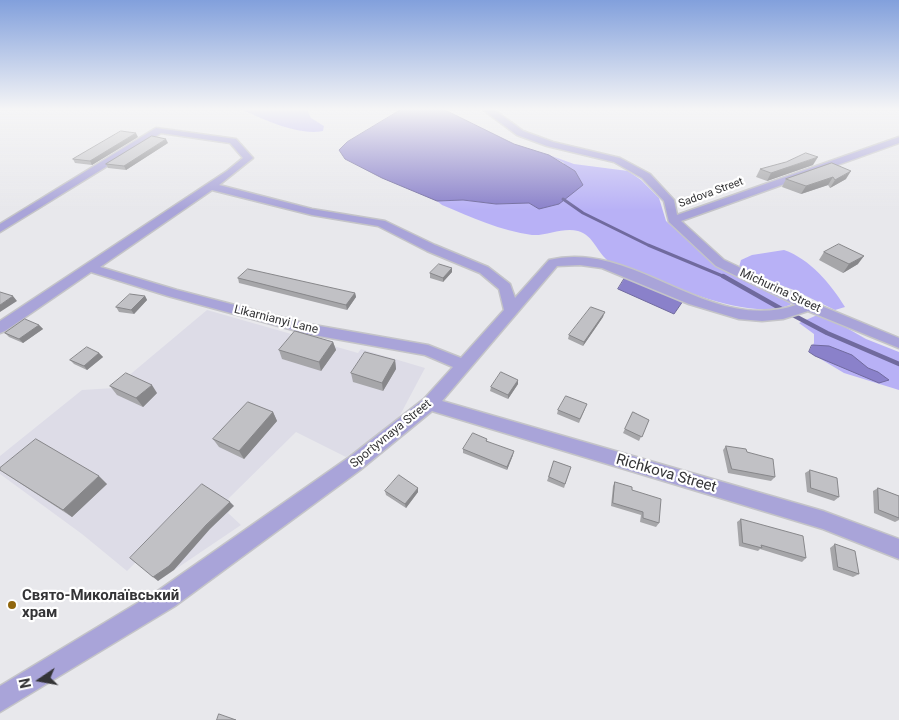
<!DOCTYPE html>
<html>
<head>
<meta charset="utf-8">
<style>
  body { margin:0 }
  #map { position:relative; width:899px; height:720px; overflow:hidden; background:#e8e8ec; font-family:Roboto,sans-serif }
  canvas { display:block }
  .north { position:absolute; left:15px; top:655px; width:50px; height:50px; -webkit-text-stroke:4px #fff; paint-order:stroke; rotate:258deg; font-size:14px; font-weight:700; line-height:20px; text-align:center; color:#343436 }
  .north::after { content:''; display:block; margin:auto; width:18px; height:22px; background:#343436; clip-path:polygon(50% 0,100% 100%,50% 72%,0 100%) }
</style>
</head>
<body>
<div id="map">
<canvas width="899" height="720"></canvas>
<div class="north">N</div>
</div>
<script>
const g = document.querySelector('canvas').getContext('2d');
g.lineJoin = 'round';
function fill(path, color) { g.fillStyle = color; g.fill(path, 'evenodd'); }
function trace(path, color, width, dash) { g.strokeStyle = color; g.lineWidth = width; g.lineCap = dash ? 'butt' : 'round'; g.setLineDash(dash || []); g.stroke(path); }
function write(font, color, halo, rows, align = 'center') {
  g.font = font + ' Roboto,sans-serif'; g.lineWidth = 4.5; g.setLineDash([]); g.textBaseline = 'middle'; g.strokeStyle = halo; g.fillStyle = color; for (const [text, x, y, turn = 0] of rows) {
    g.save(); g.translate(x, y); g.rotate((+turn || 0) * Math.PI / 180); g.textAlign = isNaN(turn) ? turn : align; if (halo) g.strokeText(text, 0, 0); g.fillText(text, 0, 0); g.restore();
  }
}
fill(new Path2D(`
  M207 310 358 353 361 349 425 368 398 419 346 457 296 432 228 499 234 506 228 513 241 525 158 581 136 562 127 571 82 534 0 474V456L82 390 114 388Z`), '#dddce7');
fill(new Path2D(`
  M240 109H309L308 112 311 118 324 126 323 131C298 136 263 119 240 109Z
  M549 155 574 164 628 171 641 180 659 198 666 221 702 253 718 265 792 304C755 322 678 289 642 274 632 270 619 267 610 262 597 254 594 235 578 231 563 227 547 236 532 235 501 231 471 217 442 205L437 201 463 200 496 204 529 203 539 209 559 204 563 199 564 163Z
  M784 250C810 259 831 284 845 307L835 310 794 290 755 276 739 267 741 260 752 255Z
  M824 315 866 339 899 352V390L844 373 809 352 814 343V334L799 323 815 316Z`), '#b8b1f6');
const water = new Path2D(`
  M402 109H443L514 144 549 155 575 171 583 185 559 204 539 209 529 203 496 204 463 200 437 201 382 178 345 159 339 150 347 142Z
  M626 276 683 301 674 314 618 289Z
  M812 345 829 346 852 355 868 368 878 372 889 380 879 383 815 356 809 352Z`);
fill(water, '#8a81ca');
trace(water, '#706a9e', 1);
trace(new Path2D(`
  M563 199 583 213 648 245 725 277`), '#706a9e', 3);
trace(new Path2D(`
  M723 276 785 311
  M793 315 827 333 899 364`), '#706a9e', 4.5);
const street = new Path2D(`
  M482 109H493L523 131 553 142 620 158 650 174 674 200 677 215 899 137V143L681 221 724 260 814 303 899 338V348L808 311 783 319 762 321 739 319 689 304 602 268 580 265 557 266 442 401 823 511 899 539V559L823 529 432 411 360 470 175 606 0 712V686L159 590 348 458 424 399 453 367 425 355 308 334 168 296 91 272 5 331 0 333V321L227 171 243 158 230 143 161 133 0 232V224L156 128 236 139 253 158 219 185 312 209 385 221 435 245 488 267 510 284 515 298 549 260C635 239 708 335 796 305L716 266 669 222 664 201 642 178 614 162 547 146 517 135ZM212 190 312 215 378 226 427 251 480 273 499 289 504 310 461 358 428 345 308 324 177 290 100 267Z`);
trace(street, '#c4c4c8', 3);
fill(street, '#a9a4d9');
fill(new Path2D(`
  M138 137 92 165 75 163 73 159Z
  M168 143 126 170 108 168 106 164Z
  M832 163 846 179 830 188 828 185 801 194 782 187 786 179Z
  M813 165 767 181 756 177 760 169Z
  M824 252 858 264 843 273 819 260Z
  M452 268V272L443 282 430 278V273Z
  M238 278 355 293 356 297 347 310 239 283Z
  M145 296 147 300 134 314 119 312 116 307Z
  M603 317 583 346 568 339 569 335Z
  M39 325 43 329 23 343 9 337 5 333Z
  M333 342 336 350 321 371 282 359 279 350Z
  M99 353 103 357 87 370 74 364 70 360Z
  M395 360 396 369 383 391 353 382 351 373Z
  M518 384 508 399 490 391 491 387Z
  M110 386 157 393 143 407 117 395Z
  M585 409 579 423 557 414 558 410Z
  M273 412 277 421 244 459 219 447 213 439Z
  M633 412 649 420 639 441 623 433Z
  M487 439V441L513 455 507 470 463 453V449Z
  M726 446 775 477 771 481 728 473 723 450Z
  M554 461 571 467 564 488 547 481Z
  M0 470 107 484 72 517 9 476Z
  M810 470 839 497 834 501 807 492 805 473Z
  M615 482 632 490 659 523 656 527 640 522 641 515 611 506 613 486Z
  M418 488V492L406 508 386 495 385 491Z
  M878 488 899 496V520L895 522 874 513 873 491Z
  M741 519 806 558 802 562 760 549 758 551 739 546 737 522Z
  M835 544 859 574 853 577 833 570 830 548Z`), '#a6a6a9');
fill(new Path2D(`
  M136 133 138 137 92 165 90 161Z
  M166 139 168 143 126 170 124 166Z
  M818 157 813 165 767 181 771 173Z
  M851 171 846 179 830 188 835 180Z
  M833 177 828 185 801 194 806 186Z
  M864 256 858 264 843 273 849 264Z
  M452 268V272L443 282V278Z
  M355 293 356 297 347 310 346 305Z
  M13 296 17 301 0 312V305Z
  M145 296 147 300 134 314 131 310Z
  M605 312 603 317 583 346 584 342Z
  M39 325 43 329 23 343 19 339Z
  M333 342 336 350 321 371 319 362Z
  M99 353 103 357 87 370 84 366Z
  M395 360 396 369 383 391 382 383Z
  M518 380V384L508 399V395Z
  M152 385 157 393 143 407 136 398Z
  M273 412 277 421 244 459 239 451Z
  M514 451 513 455 507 470V467Z
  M99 476 107 484 72 517 63 510Z
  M418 488V492L406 508 405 504Z
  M230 502 234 506 210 529 174 570 158 581 153 577Z`), '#87878a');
const building = new Path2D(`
  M121 131 136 133 90 161 73 159Z
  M152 136 166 139 124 166 106 164Z
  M806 153 818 157 771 173 760 169 786 162Z
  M832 163 851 171 835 180 833 177 806 186 786 179Z
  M839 244 864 256 849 264 824 252Z
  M439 264 452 268 443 278 430 273Z
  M248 269 355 293 346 305 238 278Z
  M0 292 13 296 0 305Z
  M130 294 145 296 131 310 116 307Z
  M591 307 605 312 584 342 569 335Z
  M25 319 39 325 19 339 5 333Z
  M295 331 333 342 319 362 279 350Z
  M87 347 99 353 84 366 70 360Z
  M365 352 395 360 382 383 351 373Z
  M501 372 518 380 508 395 491 387Z
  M126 373 152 385 136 398 110 386Z
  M566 396 587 404 580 419 558 410Z
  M248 402 273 412 239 451 213 439Z
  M633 412 649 420 642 437 625 429Z
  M473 433 487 439 486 441 514 451 507 467 463 449Z
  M36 439 99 476 63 510 0 470V468Z
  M726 446 746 449 747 452 773 459 775 477 732 469Z
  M554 461 571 467 565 484 549 477Z
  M810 470 837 478 839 497 811 488Z
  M399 475 418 488 405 504 385 491Z
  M615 482 632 487V490L661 499 659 523 643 518V512L613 503Z
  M202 484 230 502 206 525 169 566 153 577 130 558Z
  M878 488 899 496V518L879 510Z
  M741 519 803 536 806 558 761 545 762 548 743 543Z
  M835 544 855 551 859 574 838 567Z
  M219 714 236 720H217Z`);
fill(building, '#c1c1c5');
trace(building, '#87878a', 1);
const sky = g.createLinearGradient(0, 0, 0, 210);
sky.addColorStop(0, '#82a0dc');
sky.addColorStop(0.52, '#f5f5f6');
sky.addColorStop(1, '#f5f5f600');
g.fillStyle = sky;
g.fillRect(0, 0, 899, 210);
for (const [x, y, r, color] of [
  [12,605,5,"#90660d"]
]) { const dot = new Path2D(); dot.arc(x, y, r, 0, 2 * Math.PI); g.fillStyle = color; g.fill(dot); trace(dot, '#fff', 2); }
write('11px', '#343436', '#fff', [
  ["Sadova Street",711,193,-20]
]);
write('12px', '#343436', '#fff', [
  ["Michurina Street",780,291,25],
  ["Likarnianyi Lane",276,320,14],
  ["Sportyvnaya Street",391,434,-39]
]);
write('15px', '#343436', '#fff', [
  ["Richkova Street",666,474,16]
]);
write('bold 15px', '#343436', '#fff', [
  ["Свято-Миколаївський",22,596],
  ["храм",22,613]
], 'left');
</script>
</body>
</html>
